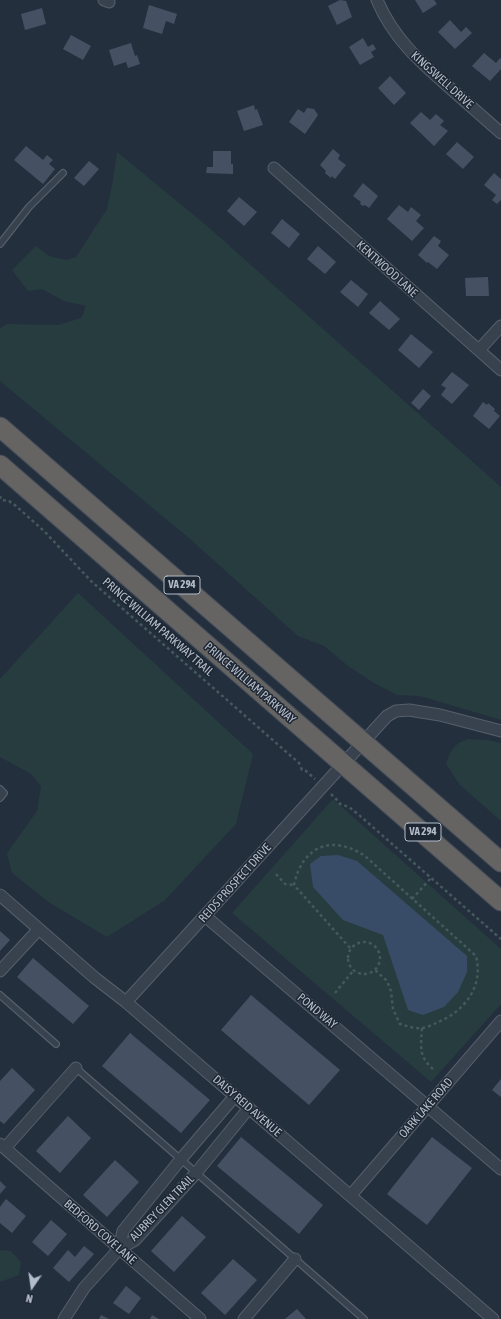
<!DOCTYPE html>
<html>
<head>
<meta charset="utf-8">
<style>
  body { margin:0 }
  #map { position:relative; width:501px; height:1319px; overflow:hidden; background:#242f3e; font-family:"Asap Condensed",sans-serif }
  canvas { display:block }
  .north { position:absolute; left:12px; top:1267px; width:40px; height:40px; -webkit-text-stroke:3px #1d2633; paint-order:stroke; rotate:193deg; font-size:11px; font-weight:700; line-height:16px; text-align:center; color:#b4bcc9 }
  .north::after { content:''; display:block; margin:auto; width:14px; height:18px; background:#b4bcc9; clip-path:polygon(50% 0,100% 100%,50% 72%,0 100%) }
</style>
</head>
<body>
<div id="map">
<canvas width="501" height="1319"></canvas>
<div class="north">N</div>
</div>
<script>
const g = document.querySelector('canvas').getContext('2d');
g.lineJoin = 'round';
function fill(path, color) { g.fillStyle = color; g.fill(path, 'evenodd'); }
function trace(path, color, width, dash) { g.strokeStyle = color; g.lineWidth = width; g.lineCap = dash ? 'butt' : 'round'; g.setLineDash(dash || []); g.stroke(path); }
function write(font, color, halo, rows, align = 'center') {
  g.font = font + ' "Asap Condensed",sans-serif'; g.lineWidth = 3; g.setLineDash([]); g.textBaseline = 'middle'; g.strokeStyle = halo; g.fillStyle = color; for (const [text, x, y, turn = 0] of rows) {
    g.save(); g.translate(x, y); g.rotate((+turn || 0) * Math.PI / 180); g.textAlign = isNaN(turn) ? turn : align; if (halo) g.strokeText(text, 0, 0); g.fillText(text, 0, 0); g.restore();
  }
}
fill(new Path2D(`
  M117 152 206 225 501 487V720L420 696 397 695 374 683 348 666 324 646 298 636 190 539 0 381V328L7 324 58 325 81 318 86 306 64 301 42 289 28 291 12 270 36 246 49 256 66 260 76 257 107 209 113 180Z
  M78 593 253 754 236 824 164 901 107 937 50 903 12 873 7 853 37 811 41 786 31 774 0 757V679Z
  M469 739 487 740 501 743V821L460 785 446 764C451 750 454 743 469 739Z
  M333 799 501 949V1004L431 1082 232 913Z
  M0 1250 11 1251 21 1262 19 1275 0 1282Z`), '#263c3f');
fill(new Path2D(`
  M338 855 357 861 467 956V972L458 992 444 1007 423 1015 408 1010 383 935 343 920 313 887 310 864 321 856Z`), '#394c67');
fill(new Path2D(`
  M340 0 346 1 352 17 337 25 328 6Z
  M415 0H434L437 4 423 13Z
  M149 5 177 14 174 24 166 21 162 34 143 28Z
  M42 8 46 24 25 30 21 14Z
  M450 20 461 32 466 27 472 33 455 49 438 32Z
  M71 35 91 46 83 60 63 49Z
  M363 38 368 47 373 44 376 49 371 52 374 57 360 65 349 47Z
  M131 43 135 56 137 55 140 64 128 68 126 62 114 66 109 50Z
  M484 53 496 63 500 58 501 59V69L490 81 472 66Z
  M390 76 406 93 394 105 378 88Z
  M254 105 255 110 257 109 263 125 244 131 237 111Z
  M307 108 314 109 318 115 305 134 289 122 298 109 304 113Z
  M421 112 430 120 436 114 444 121 440 125 448 131 434 146 410 123Z
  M457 142 474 157 463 169 446 154Z
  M26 146 43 160 47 155 53 160 49 164 55 169 43 184 14 160Z
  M333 149 340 155 338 159 346 165 335 179 332 176 331 178 325 173 326 171 320 165Z
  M213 151H231V164H233V174L206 173 207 167H213Z
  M89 161 99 169 84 186 74 178Z
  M494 173 501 179V200L497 204 492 200 496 195 484 185Z
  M363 183 378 196 369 208 365 205 363 206 360 204 361 202 353 196Z
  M239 197 257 212 244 226 227 211Z
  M399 205 408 212 411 207 421 215 416 221 424 228 412 241 387 219Z
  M282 219 300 234 289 248 271 233Z
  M434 236 441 241 438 246 449 255 437 269 428 262 427 263 418 255Z
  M318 246 336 262 325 274 307 259Z
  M488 277 489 296H466L465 278Z
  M351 280 368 294 358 307 340 292Z
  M380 301 400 319 389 330 369 313Z
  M411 334 433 352 419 368 398 350Z
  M452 372 469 385 452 404 441 395 446 388 441 385Z
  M423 389 431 396 419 410 411 403Z
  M483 402 487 405 488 403 495 409 494 411 500 416 489 429 473 416Z
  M0 931 10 940 0 951Z
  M33 958 89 1006 73 1024 17 977Z
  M251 995 340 1070 309 1105 221 1030Z
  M130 1033 210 1100 181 1133 102 1066Z
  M12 1068 35 1090 4 1124 0 1121V1081Z
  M501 1079V1097L492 1090Z
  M68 1116 91 1138 60 1173 36 1151Z
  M241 1137 323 1205 299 1234 217 1166Z
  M432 1137 472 1168 427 1225 387 1194Z
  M115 1160 139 1182 107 1217 83 1195Z
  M0 1181 6 1187 0 1194Z
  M6 1199 26 1216 12 1233 0 1223V1207Z
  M182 1216 206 1237 174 1272 151 1251Z
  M51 1220 67 1234 48 1256 32 1242Z
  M84 1246 94 1254 69 1282 53 1268 68 1250 75 1257Z
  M233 1259 257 1280 225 1315 201 1293Z
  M126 1286 141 1298 129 1314 113 1303Z
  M297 1309 306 1319H285Z
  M101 1315 109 1319H99Z
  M152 1315 159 1319H150Z`), '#455162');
const service = new Path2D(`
  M0 244 29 207 63 173
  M0 789 4 793 0 798
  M0 995 56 1044
  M76 1068 364 1319`);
const minor = new Path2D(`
  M104 0 109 2
  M377 0C393 38 420 62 450 88 467 103 484 118 501 133
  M274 168 501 370
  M479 350 501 326
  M0 895 95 978 126 1002 493 1319
  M205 916 501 1169
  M0 971 39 929
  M126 1002 387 716 396 711 409 710 440 715 501 731
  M235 1096 181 1159 123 1231 119 1249 135 1240 196 1173 249 1108
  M0 1144 200 1319
  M5 1148 76 1068
  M351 1195 501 1021
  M64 1319 84 1288 119 1249
  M244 1319 295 1259`);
const trunk = new Path2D(`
  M0 427 501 862
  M0 465 501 901`);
trace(service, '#565f6c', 8);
trace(minor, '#565f6c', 13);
trace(trunk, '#434c59', 21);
trace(new Path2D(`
  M0 496 1 500 9 501 16 506 44 531 91 581 299 763 302 770 306 771 315 779
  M331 794 339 802 340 804 349 807 359 815 501 939
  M276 874 285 884 294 885
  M412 899 431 878
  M348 958a16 16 0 1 1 32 0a16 16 0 1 1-32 0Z
  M350 948 294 885C302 846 332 834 365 856L476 956C484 987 464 1012 436 1023 432 1025 426 1028 421 1028 414 1029 407 1026 400 1024L393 1009 391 991 387 981 375 970
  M335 993 353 971
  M422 1028C421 1046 418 1056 433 1069`), '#44595c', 2.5, [3, 3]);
trace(service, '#38414e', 5.5);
trace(minor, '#38414e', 11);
trace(trunk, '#656462', 19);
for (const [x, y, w] of [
  [182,585,36],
  [423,832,36]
]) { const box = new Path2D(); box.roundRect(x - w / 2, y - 9, w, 18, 3); g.fillStyle = '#1d2633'; g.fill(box); trace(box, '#b4bcc9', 1); }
write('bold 11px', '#b4bcc9', null, [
  ["VA 294",182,585],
  ["VA 294",423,832]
]);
write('12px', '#b4bcc9', '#1d2633', [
  ["KINGSWELL DRIVE",442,80,42],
  ["KENTWOOD LANE",387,269,42],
  ["PRINCE WILLIAM PARKWAY TRAIL",158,627,41],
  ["PRINCE WILLIAM PARKWAY",250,683,41],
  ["REIDS PROSPECT DRIVE",235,883,-48],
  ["POND WAY",317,1011,40],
  ["DAISY REID AVENUE",247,1106,41],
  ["OARK LAKE ROAD",426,1108,-49],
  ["AUBREY GLEN TRAIL",162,1208,-46],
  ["BEDFORD COVE LANE",100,1232,41]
]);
</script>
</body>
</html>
